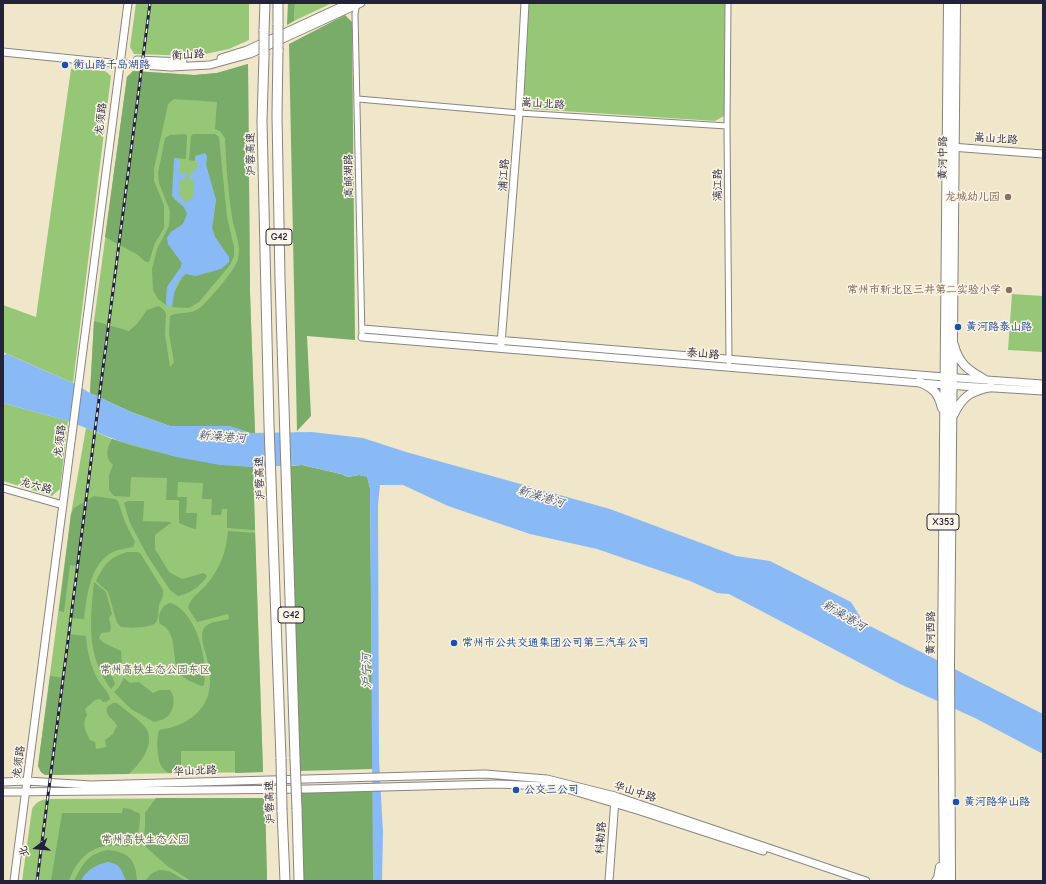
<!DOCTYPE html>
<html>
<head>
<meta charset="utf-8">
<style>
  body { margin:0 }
  #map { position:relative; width:1046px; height:884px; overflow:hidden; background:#f0e6c9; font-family:"Comic Neue","LXGW WenKai TC",sans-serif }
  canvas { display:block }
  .frame { position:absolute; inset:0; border:4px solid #22223b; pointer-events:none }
  .north { position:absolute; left:16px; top:828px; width:40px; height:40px; -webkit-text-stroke:3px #fcf5e5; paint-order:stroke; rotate:254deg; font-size:11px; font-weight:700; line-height:16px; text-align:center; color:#22223b }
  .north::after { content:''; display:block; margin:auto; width:14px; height:18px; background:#22223b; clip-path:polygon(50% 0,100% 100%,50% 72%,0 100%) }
</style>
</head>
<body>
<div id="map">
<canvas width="1046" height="884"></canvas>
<div class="frame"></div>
<div class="north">北</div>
</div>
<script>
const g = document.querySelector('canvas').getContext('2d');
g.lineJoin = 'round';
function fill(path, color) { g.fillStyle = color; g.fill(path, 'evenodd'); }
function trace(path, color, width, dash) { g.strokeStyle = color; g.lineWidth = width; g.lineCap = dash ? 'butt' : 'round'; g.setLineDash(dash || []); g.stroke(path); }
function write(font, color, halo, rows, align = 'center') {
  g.font = font + ' "Comic Neue","LXGW WenKai TC",sans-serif'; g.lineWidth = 3; g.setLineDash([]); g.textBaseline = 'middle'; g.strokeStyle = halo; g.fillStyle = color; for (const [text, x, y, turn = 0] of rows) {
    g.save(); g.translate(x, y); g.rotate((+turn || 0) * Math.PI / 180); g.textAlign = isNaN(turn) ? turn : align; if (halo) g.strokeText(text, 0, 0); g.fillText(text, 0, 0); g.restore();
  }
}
fill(new Path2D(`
  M136 3H249V40L229 49 196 56 134 54 130 47Z
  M295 3H332L294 21Z
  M529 3H725L724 116 715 121 533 109 524 99Z
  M248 64 250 293 255 433 90 393 94 321 127 77 133 71 194 75 217 73Z
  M71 69 105 71 111 76 73 383 3 352V305L36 317Z
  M1012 294 1043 296V352L1008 350Z
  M3 403 68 421 60 489 52 496 3 481Z
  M86 428 112 439 220 465 253 467 263 772 45 775 41 772 38 766 71 514Z
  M265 798 267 881H22L32 809C35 803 39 801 46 799Z`), '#95c777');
fill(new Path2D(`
  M288 3H295L294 21 287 25Z
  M345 15 352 22 355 340 307 336 311 416 297 431 289 44Z
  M248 64 250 293 255 433H250L230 426H170L131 412 90 393 94 321 129 331 137 324 147 310 159 306 164 310 166 314 165 335 170 367 174 362 169 334 170 316C178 311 190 316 201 307 209 300 236 269 238 259 242 245 234 231 232 217 228 191 226 165 225 138L220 131 215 129 217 102 174 99 168 104 154 169V181L164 205V228L155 243 149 262H146L138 255 105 237 127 77 133 71 194 75 217 73Z
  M185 134 187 136 186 159 174 158V199L184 207 188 214 183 224 171 232 168 244 182 263 181 267 167 287 166 305 158 299 153 290 152 269 157 249 169 226 170 211 159 183 158 173 165 138 170 135Z
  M193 134H215L219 137 227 217 234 247V256L230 265 199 302 189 308 172 307 174 293 183 276 222 247 215 237 212 228 216 200 206 165 207 156H195V161L189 160 191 136Z
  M112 439C158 455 205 463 253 467L255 530 227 528V509H222L221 515H211L212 499H202L203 483 178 482 177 497H187L186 513H197L196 529 191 528 179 523V500H166L167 478 131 477 130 497 114 496 109 490V475L113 465C104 457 107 448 112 439Z
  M302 465 341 474 348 477 359 475 367 476 370 488 373 769 299 771 290 466Z
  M94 496 115 499 118 501 125 522 135 542 133 547C128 548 123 549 118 550 90 559 87 595 84 619L70 618 77 566 70 565 64 612 59 611 71 514 74 508Z
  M128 501H144L143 521 172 522 155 535V549L169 572 182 579 204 573 207 576C201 586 189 594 178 596L170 590 147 555 130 523 124 503Z
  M228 531 255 533 263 772 235 773V751H181V773H168C166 771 163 769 161 766 157 758 156 738 159 730 187 726 211 710 210 679 210 672 208 665 207 658 205 650 199 636 204 628 209 621 222 621 229 619L228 614 197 622 188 608C190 597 201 592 207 584 221 567 226 552 228 531Z
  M127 552H137L140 553 163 590C164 596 161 600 159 605 158 610 159 616 157 621 153 629 128 628 121 627L117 623 108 592 96 581C105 564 108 558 127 552Z
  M94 582 106 592 112 614 109 618 111 627 110 632 101 633 99 638 104 643 121 651 122 663H118L112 665 110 671 115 684 111 689C86 655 90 622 94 582Z
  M171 603C197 613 208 660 204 685L202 686C193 683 181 678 177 669 172 654 177 631 160 624 157 615 162 604 171 603Z
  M68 634 86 636C87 652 91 667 98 680 102 686 109 693 110 699L106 702H103L100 699 95 700 85 709 87 715C82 724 85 731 90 740L95 742 96 749 106 747 105 740 113 734 117 726C113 717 105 717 107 707L113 703H117C124 709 141 721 146 728 156 744 140 764 129 774L45 775 41 772 38 766 50 676 63 678Z
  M124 678 130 683 139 682 153 693 159 690H170C176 697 174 711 167 717 163 720 158 721 154 722L131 709 114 692 119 687Z
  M373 791V881H304L301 793Z
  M156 798H265L267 881H191L166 865 146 847 144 840 145 824V813Z
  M123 808 130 809 140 814C140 828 139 840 126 847 97 841 79 854 69 881H51L62 813H122Z
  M108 850C129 852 136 860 137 881H126L121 870 108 862C96 865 87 869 81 881H74C83 863 88 854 108 850Z
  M159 870 169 871 186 881H145L151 874Z`), '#78ac68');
fill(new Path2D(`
  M205 153 207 156 206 165 216 200 212 228 215 237 229 257V262L221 269 196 276 186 274C175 281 173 296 172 307L166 305 167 287 181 267 182 263 168 244 167 238 171 232 183 224 187 214 184 207 172 196 174 158 180 159V173H185V179H179C179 188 177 198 187 202L193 197 194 179H189V173L192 174 197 168 198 161H195V156Z
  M7 354 73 383 90 393 131 412 170 426H230L250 433 312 432 363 438 406 452 610 509 736 556 770 561 851 602 864 623 1043 714V754L975 718 900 684 729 594 717 593 690 581 597 549 530 534 448 506 403 485H380L378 505 379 759 383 832 382 881H373L370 488 367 477 359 475 348 477 341 474 302 465 253 467 220 465 176 457 119 441 68 421 3 403V355Z
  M108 862C121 864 121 870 126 881H81C87 869 96 865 108 862Z`), '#8abaf6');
const street = new Path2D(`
  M357 3 355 14 362 337
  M728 3 727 126 729 362
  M358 99 519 113 727 126`);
const secondary = new Path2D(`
  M3 52 112 63 171 67 210 65 250 54 361 3
  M221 58 247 50 349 3
  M137 60 183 62
  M951 147 1043 154
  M363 329 944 377 1043 384
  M362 337 945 385 1043 391
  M501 344 519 113 525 3
  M3 488 63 505
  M3 782 27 781 91 785 485 774 547 779 615 796 866 881
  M3 792 309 789 497 784 546 786 567 789 640 811 763 851
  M14 881 128 3
  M609 881 615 799`);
const primary = new Path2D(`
  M954 345C959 364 968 370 984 379
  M919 382C933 388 938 392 942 408
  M953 416C962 397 970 391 991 387
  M936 881 938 878 940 867
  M944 881 942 660 948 3
  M951 881 950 664 956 3`);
const highway = new Path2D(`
  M278 25V3
  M264 31 265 3
  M278 50 277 115 280 279 295 759
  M264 55 262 121 269 425 281 759
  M297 809 299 881
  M282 810 285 881`);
trace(street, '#898482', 7);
trace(secondary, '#898482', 9);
trace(primary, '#898482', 10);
trace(highway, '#898482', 11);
trace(street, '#fff', 5);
trace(secondary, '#fff', 7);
trace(primary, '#fff', 8);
trace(highway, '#fff', 9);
const rail = new Path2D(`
  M37 881 150 3`);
trace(rail, '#22223b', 3);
trace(rail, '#fcf5e5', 1.5, [4.5]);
const highwayBridge = new Path2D(`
  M278 50V25
  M264 55V31
  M281 759 282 810
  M295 759 297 809`);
trace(highwayBridge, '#898482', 11, []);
trace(highwayBridge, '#fff', 9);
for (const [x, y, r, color] of [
  [65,65,4,"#1a4fb4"],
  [1008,197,4,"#8d6e63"],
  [1009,290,4,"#8d6e63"],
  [958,327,4,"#1a4fb4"],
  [454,643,4,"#1a4fb4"],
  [516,790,4,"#1a4fb4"],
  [956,802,4,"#1a4fb4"]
]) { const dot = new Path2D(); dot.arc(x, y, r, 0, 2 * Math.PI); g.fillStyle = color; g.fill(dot); trace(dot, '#fcf5e5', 1.5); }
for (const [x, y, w] of [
  [279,237,26],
  [943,522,32],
  [291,615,26]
]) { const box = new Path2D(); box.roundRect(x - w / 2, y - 8, w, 16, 3); g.fillStyle = '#fcf5e5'; g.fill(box); trace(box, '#22223b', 1); }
write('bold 10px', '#22223b', null, [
  ["G42",279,237],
  ["X353",943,522],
  ["G42",291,615]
]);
write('11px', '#22223b', '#fcf5e5', [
  ["衡山路",188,55,-3],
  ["嵩山北路",543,104,4],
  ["龙须路",101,119,-83],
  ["嵩山北路",996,139,4],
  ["沪蓉高速",251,154,-91],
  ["黄河中路",943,158,-89],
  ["浦江路",504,175,-86],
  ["高邮湖路",349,176,-91],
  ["漓江路",718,185,-90],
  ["泰山路",703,354,5],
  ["龙须路",60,441,-83],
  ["沪蓉高速",260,478,-92],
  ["龙六路",36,486,16],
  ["黄河西路",931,633,-89],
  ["龙须路",19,762,-82],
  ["华山北路",195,771,-2],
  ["华山中路",635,792,18],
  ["沪蓉高速",270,802,-92],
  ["科勒路",601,838,-86]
]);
write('11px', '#164399', '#fcf5e5', [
  ["衡山路千岛湖路",73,65],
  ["黄河路泰山路",966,327],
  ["常州市公共交通集团公司第三汽车公司",462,643],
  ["公交三公司",524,790],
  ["黄河路华山路",964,802]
], 'left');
write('11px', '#785e54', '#fcf5e5', [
  ["龙城幼儿园",1000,197],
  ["常州市新北区三井第二实验小学",1001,290]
], 'right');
write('11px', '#4a5c50', '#fcf5e5', [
  ["常州高铁生态公园东区",155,670],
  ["常州高铁生态公园",145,840]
]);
write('italic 12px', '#46577c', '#fcf5e5', [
  ["新澡港河",222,437,4],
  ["新澡港河",541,497,17],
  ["新澡港河",844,616,31],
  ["沪宁河",367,671,-91]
]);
</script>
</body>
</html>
